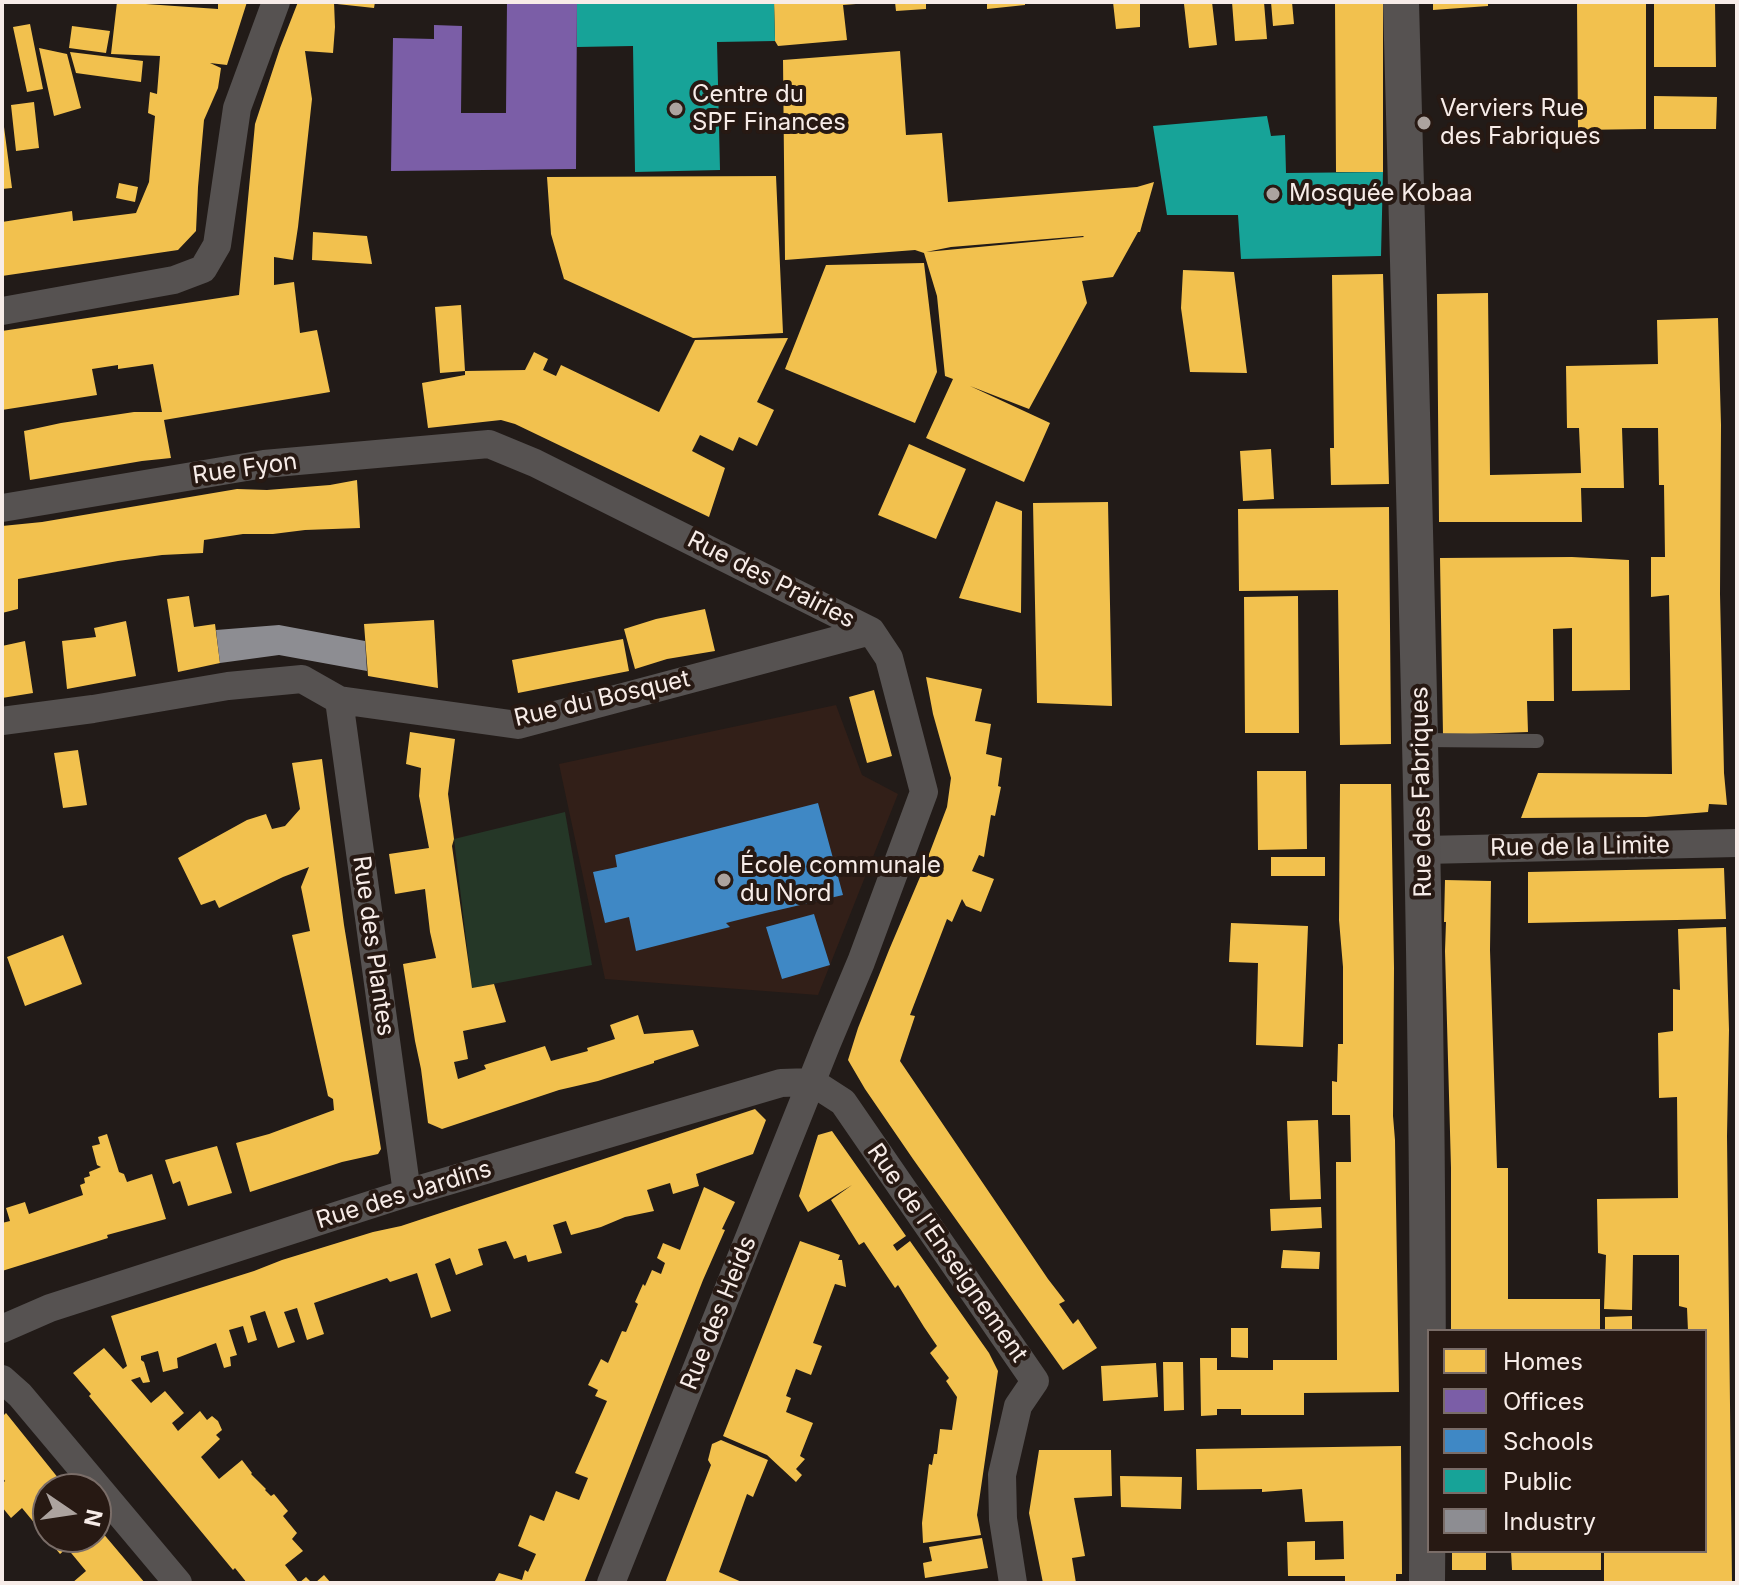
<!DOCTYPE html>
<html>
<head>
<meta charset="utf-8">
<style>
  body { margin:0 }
  #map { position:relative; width:1739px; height:1585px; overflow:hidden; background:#221b18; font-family:Inter,sans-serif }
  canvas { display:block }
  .frame { position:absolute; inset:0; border:4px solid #f7ece8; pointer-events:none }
  .legend { position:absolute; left:1427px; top:1329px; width:280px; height:224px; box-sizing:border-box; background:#271913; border:2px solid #7a6d68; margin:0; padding:10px 14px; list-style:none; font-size:24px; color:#f7ece8 }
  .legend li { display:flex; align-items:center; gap:16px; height:40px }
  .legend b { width:40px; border:2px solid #7a6d68 }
  .north { position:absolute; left:32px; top:1473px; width:80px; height:80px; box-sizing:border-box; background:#271913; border:2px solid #7a6d68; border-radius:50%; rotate:103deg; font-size:22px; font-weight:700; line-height:32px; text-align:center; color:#f7ece8 }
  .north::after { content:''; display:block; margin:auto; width:28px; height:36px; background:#aca39f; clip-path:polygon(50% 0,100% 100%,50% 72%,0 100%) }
</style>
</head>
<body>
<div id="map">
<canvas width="1739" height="1585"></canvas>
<div class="frame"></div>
<ul class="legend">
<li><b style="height:22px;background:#f2c14e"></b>Homes</li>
<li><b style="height:22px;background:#7b5ea7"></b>Offices</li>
<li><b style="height:22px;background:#3f88c5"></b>Schools</li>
<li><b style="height:22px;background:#17a398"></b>Public</li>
<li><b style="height:22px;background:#8d8d92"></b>Industry</li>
</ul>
<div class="north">N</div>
</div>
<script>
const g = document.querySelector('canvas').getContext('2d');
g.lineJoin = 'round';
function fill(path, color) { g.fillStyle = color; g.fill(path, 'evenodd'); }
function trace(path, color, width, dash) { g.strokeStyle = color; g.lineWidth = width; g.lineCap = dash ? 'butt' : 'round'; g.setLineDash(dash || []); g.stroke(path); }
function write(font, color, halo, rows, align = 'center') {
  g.font = font + ' Inter,sans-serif'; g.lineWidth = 8; g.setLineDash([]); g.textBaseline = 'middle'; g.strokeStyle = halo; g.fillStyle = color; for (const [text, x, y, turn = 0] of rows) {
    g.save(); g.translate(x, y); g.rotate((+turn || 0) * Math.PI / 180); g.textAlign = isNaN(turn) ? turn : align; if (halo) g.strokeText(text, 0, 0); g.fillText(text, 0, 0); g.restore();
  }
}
fill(new Path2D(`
  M836 705 862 775 898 794 818 995 605 979 559 764Z`), '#321f18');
fill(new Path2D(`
  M565 812 592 965 472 988 454 839Z`), '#253727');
fill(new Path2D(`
  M117 2 218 9V2H247L227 65 210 63 221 68 218 88 204 120 198 187 196 231 178 250 2 276V222L72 211 73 221 136 213 149 182 155 116 148 113 150 92 157 94 160 56 111 54Z
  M298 2H334L335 27 333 53 305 51 312 99 298 227 293 260 274 257V285L294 282 300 333 317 330 330 392 164 420 171 458 142 461 30 480 24 431 61 423 134 412H162L153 364 118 369V365L92 369 97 395 2 410V331L239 295 255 124 280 48Z
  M338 2H375L374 8 337 4Z
  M774 2H856V4L843 5 847 40 778 46 775 41Z
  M895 2H926V9L896 11Z
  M987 2H1025V5L987 9Z
  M1113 2 1140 4V27L1116 29Z
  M1212 2 1217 45 1189 48 1184 4Z
  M1232 2H1264L1267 39 1235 41Z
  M1271 2H1292L1294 24 1273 26Z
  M1335 2H1383V172H1336Z
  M1433 2H1488V6L1433 10Z
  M1577 2H1646V129L1578 130Z
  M1654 2H1715L1716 67H1654Z
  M30 24 43 89 27 92 13 27Z
  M72 26 110 31 106 53 69 48Z
  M39 48 67 54 81 108 54 116Z
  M900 51 906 135 942 133 948 202 1137 187 1154 182 1140 232H1138L1113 277 1082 281 1087 303 1029 409 970 386 1050 423 1024 482 926 438 953 379 945 376 937 296 924 253 915 250 785 260 783 60ZM1083 236 1084 237 926 252 951 247Z
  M70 52 143 61 141 82 76 73Z
  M1654 96 1717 97 1716 129H1654Z
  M34 102 39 148 16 151 11 105Z
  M4 127 12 188 2 189V128Z
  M776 176 783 333 693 338 564 279 551 234 547 177Z
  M119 183 138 187 135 202 116 198Z
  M313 232 367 236 372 264 312 260Z
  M924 263 937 372 915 423 785 369 826 265Z
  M1183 270 1234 272 1247 373 1190 372 1181 308Z
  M1383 274 1389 484 1331 485 1330 448H1334L1332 275Z
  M1488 293 1490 475 1581 473 1579 428H1567L1566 366 1658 364 1657 320 1718 318 1721 425 1720 594 1724 773 1727 805 1709 804 1708 812 1646 817 1521 818 1538 773 1672 774 1669 595 1651 597V557H1665L1664 485H1659L1658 428H1622L1624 488H1581L1582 522H1439L1437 294Z
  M461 305 465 371 440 373 435 307Z
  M788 338 757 402 774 410 757 446 739 437 733 451 700 435 692 451 725 468 709 517 515 424 501 420 428 428 422 383 465 375V371L525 370 534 352 548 359 543 370 556 376 561 365 659 412 695 340Z
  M909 444 966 469 936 539 878 515Z
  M1271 449 1274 499 1243 501 1240 451Z
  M357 480 360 528 305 530 273 534H243L204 540 203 553 162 555 118 561 18 579V609L2 613V526L42 522 237 489 267 490 330 485Z
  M996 501 1022 511 1021 613 959 598Z
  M1108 502 1112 706 1037 703 1033 503Z
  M1389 507 1391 744 1340 745 1338 590 1239 591 1238 509Z
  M1572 557 1629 560 1630 690 1572 691V628L1553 629 1554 701H1527L1528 732 1443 735 1440 558Z
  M189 596 194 627 215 624 220 663 178 672 167 599Z
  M1298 596 1299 733H1245L1244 597Z
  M705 609 715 651 667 659 635 669 624 629 656 619Z
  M434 620 438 688 368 676 364 624Z
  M126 621 136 676 67 689 62 641 96 637 94 628Z
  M623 639 629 671 518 693 512 660Z
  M25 641 33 693 2 698V646Z
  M926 677 982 689 975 721 991 724 986 754 1002 758 998 786 1001 787 995 816 991 815 984 857 979 855 972 871 994 879 981 912 966 906 962 899 952 922 947 919 910 1015 915 1016 900 1061 1048 1279 1065 1301 1059 1304 1073 1324 1078 1319 1097 1348 1063 1370 913 1159 865 1089 848 1060 858 1028 889 950 923 870 947 807 951 778 933 714Z
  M874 690 892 756 867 763 849 697Z
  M410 732 455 739 448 794 454 839 452 846 472 988 494 984 506 1022 463 1031 468 1059 454 1062 458 1079 486 1069 484 1065 545 1046 551 1061 588 1051 587 1048 615 1039 610 1025 638 1015 644 1034 693 1030 699 1046 654 1061V1063L598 1081 559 1090 442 1129 428 1123 421 1069 415 1041 403 964 436 958 430 932 425 889 395 894 389 854 429 848 419 796 421 768 406 764Z
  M78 750 87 805 63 808 54 753Z
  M322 759 344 925 381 1149 378 1154 342 1162 250 1192 236 1143 269 1134 334 1110 333 1099 328 1096 292 935 310 931 301 887 309 867 283 877 219 908 215 900 201 905 178 858 247 820 266 814 272 829 285 826 300 809 292 763Z
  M1257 771H1306L1307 849 1258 850Z
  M1340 784H1391L1394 968 1393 1116 1395 1140 1399 1392 1304 1393V1415H1241V1409H1217V1415L1201 1416 1200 1358H1217V1370H1273V1360H1337L1336 1162H1351L1350 1115H1332V1081L1337 1082 1338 1044H1343V967L1339 920Z
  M1271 857H1325V876H1271Z
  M1724 868 1726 919 1528 923V872Z
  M1445 880 1491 881 1490 950 1497 1168H1508V1299H1600V1331H1451V1168L1445 951 1446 922H1444Z
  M1231 923 1308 926 1303 1047 1256 1045 1258 963 1229 962Z
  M1726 927 1729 1030 1727 1136 1732 1583H1604V1551H1705V1331H1688L1687 1308 1679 1306V1255H1633L1632 1310 1604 1309 1606 1255 1598 1253 1597 1199 1678 1198 1677 1097 1659 1098 1658 1033 1673 1031V989L1680 990 1678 929Z
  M63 935 82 984 25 1006 7 957Z
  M755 1109 766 1120 753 1154 696 1174 699 1186 673 1194 670 1183 647 1190 654 1211 625 1217 601 1227 571 1235 566 1221 553 1225 562 1253 528 1262 526 1255 514 1259 506 1241 478 1249 483 1265 456 1275 450 1258 435 1264 451 1311 431 1318 417 1273 390 1282 387 1278 314 1303 324 1334 307 1340 297 1308 284 1312 295 1342 278 1348 265 1311 250 1316 257 1340 248 1343 243 1326 229 1330 237 1355 230 1357 231 1366 224 1368 216 1343 177 1358 178 1368 163 1372 158 1351 141 1356V1360L144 1362 150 1382 143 1383 140 1377 131 1380 151 1403 165 1391 184 1413 172 1423 178 1431 200 1411 207 1420 212 1416 218 1421 222 1430 216 1435 220 1439 201 1457 219 1479 242 1460 252 1473 251 1474 266 1489 265 1490 271 1496 274 1494 288 1511 283 1516 297 1533 292 1539 303 1551 285 1565 299 1583 306 1577 312 1583H247L235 1568 233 1570 89 1396 91 1394 73 1373 104 1348 123 1369 127 1366 111 1316 254 1271 282 1260 373 1232 401 1226Z
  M1318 1120 1321 1199 1290 1200 1287 1121Z
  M832 1131 906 1236 893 1245 897 1251 910 1241 989 1353 998 1371 977 1515 981 1535 923 1543 922 1523 929 1464 932 1465 934 1454H937L940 1429 952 1430 957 1397 946 1381 949 1378 930 1353 937 1346 924 1327 898 1285 895 1288 864 1242 859 1245 831 1200 852 1185 808 1212 799 1196 818 1135Z
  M107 1134 119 1172 124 1174 127 1182 152 1174 166 1219 107 1235 108 1238 2 1271V1223L10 1221 6 1208 25 1202 29 1214 83 1195 80 1185 85 1183 84 1178 90 1176 89 1172 101 1167 97 1165 92 1146 100 1144 98 1137Z
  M217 1146 232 1193 188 1206 180 1181 173 1184 165 1160Z
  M704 1187 735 1202 722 1229 725 1230 703 1280 584 1583H494L499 1573 522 1580 525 1570 528 1572 536 1554 518 1546 530 1515 544 1521 556 1491 579 1500 588 1478 575 1473 607 1401 595 1396 598 1390 588 1385 601 1359 608 1363 622 1331 626 1332 638 1304 635 1302 643 1284 645 1286 652 1270 661 1274 665 1263 657 1258 663 1243 680 1250Z
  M1321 1207 1322 1228 1271 1231 1270 1209Z
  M800 1241 840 1255 838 1260H842L846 1287 835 1284 813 1343 822 1346 811 1375 796 1369 786 1396 791 1398 786 1412 813 1423 800 1456 805 1459 796 1469 802 1475 796 1482 767 1455 723 1436Z
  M1283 1250 1320 1252 1319 1269 1281 1268Z
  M1632 1316V1331H1605V1317Z
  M1231 1328H1248V1358L1231 1357Z
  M1163 1362H1183L1184 1410 1164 1411Z
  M1156 1363 1158 1397 1103 1401 1101 1366Z
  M6 1413 67 1489H48V1537H96V1525L145 1583H72L86 1571 67 1548 60 1554 22 1508 11 1518 2 1507V1484L5 1481 2 1477V1417Z
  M721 1440 768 1460 753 1497 747 1494 719 1572 744 1583H665L711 1465 708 1460 712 1444Z
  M1401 1446 1402 1574H1396V1583H1345V1576H1288L1287 1542 1315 1541V1560L1344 1559 1343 1521 1305 1522 1302 1489 1262 1492V1489L1197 1490 1196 1449Z
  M1039 1450H1111L1112 1496 1074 1498 1085 1556 1072 1558 1076 1583H1043L1029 1513Z
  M1120 1476 1182 1477 1181 1509 1121 1507Z
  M982 1538 988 1568 925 1578 923 1563 932 1561 929 1547Z
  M1452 1551H1486V1570H1452Z
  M1511 1551H1601V1570H1512Z
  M324 1575 331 1583H315Z`), '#f2c14e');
fill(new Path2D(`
  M507 2H577L576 169 391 171 393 38 434 39V25L462 26 461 113H506Z`), '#7b5ea7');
fill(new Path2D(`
  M818 803 843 895 766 913 726 923 730 927 636 951 629 917 605 923 593 872 617 867 615 855Z
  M814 914 830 965 782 979 766 927Z`), '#3f88c5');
fill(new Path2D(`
  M577 2H774L775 41 717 42 720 170 635 172 633 46 577 47Z
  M1267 116 1271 136 1285 135 1286 173 1383 172 1381 256 1241 259 1238 215H1167L1153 126Z`), '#17a398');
fill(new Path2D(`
  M279 625 365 641 367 671 279 655 220 663 216 630Z`), '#8d8d92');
trace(new Path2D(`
  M1421 740 1537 741`), '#565251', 14);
trace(new Path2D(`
  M2 311 174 280 203 269 217 245 237 108 276 2
  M2 508 264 464 489 444 535 463 871 631 889 658 924 792 861 962 827 1043 611 1583
  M339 700 407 1193
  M2 721 93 709 228 686 302 679 339 700 518 725 871 631
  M1424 850 1737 843
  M812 1082 843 1102 1035 1381 1018 1406 1002 1475 1003 1519 1013 1583
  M2 1329 50 1308 407 1193 781 1083 812 1082
  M2 1379 20 1395 178 1583`), '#565251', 28);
trace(new Path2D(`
  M1401 2C1415 529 1432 1056 1427 1583`), '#565251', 36);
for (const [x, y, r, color] of [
  [676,109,8,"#aca39f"],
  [1424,123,8,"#aca39f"],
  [1273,194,8,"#aca39f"],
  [724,880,8,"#aca39f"]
]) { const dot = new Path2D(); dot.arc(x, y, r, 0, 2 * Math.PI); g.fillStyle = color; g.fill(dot); trace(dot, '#271913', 3); }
write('24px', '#f7ece8', '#271913', [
  ["Centre du",692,95],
  ["SPF Finances",692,123],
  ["Verviers Rue",1440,109],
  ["des Fabriques",1440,137],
  ["Mosquée Kobaa",1289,194],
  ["École communale",740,866],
  ["du Nord",740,894]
], 'left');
write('24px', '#f7ece8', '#271913', [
  ["Rue Fyon",245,469,-8],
  ["Rue des Prairies",771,580,27],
  ["Rue du Bosquet",602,699,-13],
  ["Rue des Fabriques",1422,792,-91],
  ["Rue de la Limite",1580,847,-1],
  ["Rue des Plantes",373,946,82],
  ["Rue des Jardins",404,1195,-17],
  ["Rue de l'Enseignement",947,1253,55],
  ["Rue des Heids",719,1313,-68]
]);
</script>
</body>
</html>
